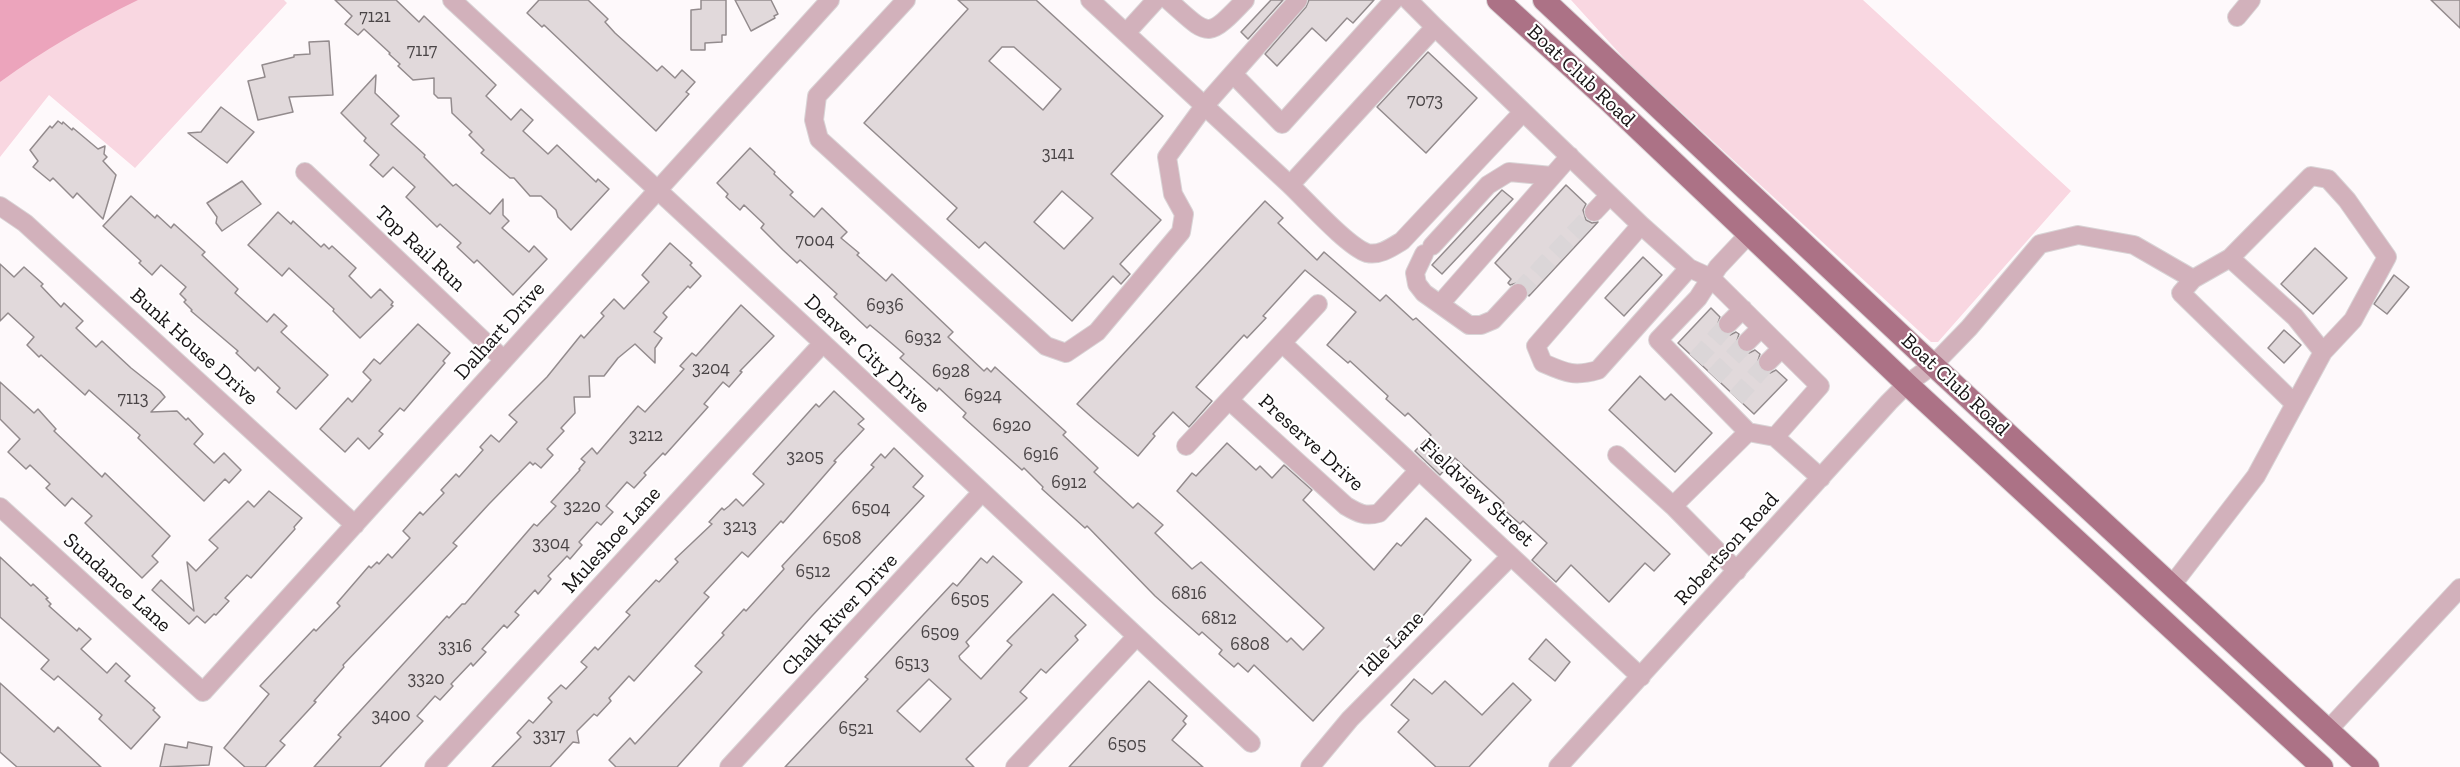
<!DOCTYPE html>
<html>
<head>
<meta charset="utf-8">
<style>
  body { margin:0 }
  canvas { display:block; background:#fef9fb }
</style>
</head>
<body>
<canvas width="2460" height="767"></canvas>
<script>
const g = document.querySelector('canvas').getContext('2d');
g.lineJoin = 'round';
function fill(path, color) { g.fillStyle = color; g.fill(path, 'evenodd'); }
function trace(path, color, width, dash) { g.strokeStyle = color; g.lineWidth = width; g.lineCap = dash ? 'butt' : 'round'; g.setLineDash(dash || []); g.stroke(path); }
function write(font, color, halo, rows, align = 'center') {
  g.font = font + ' "Zilla Slab",serif'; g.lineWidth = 4.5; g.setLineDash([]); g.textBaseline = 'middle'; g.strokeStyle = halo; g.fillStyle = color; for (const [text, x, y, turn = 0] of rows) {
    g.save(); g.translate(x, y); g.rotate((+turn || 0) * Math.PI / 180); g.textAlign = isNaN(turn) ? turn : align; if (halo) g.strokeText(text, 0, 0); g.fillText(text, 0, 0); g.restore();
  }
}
fill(new Path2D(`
  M0 0H284L287 3 135 168 49 95 0 157Z
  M1571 0H1863L2071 191 1938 342H1931L1630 65Z`), '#f9d7e1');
fill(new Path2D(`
  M0 0H138C89 24 44 50 0 82Z`), '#eca4bc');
const building = new Path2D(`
  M335 0H396L419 22 424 16 496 85 486 96 511 120 521 109 533 120 523 131 548 154 557 145 596 182 598 179 609 189 571 230 558 217 556 210 541 196H530L514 178H510L481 153 484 150 469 135 472 132 452 113 451 98H438L434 94V78L413 80 398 66 400 64 389 54 390 53 364 29 358 35 345 24 352 16Z
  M539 0H588L608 19 605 22 615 33 657 71 662 66 675 78 682 70 695 82 686 92 689 94 656 131 544 25 542 27 527 13Z
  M701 0H726V35H722V42L705 43V50H691V10L701 9Z
  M735 0H771L778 14 774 16 775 18 751 31Z
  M958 0H1036L1163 116 1111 174 1161 220 1120 264 1130 274 1121 284 1113 276 1072 321 985 242 979 248 947 219 957 208 864 123 968 9ZM1002 47H1014L1061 89 1043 110 989 61ZM1062 191 1093 218 1064 249 1034 222Z
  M1271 0H1283L1248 39 1241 32Z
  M1309 0H1374L1353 23 1347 18 1326 41 1312 28 1277 66 1265 54 1306 7Z
  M2431 0H2460V28Z
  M329 41 333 95 289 97 293 112 258 120 248 81 265 77 262 65 294 57V55L310 54 309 42Z
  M1428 52 1477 98 1426 153 1377 107Z
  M376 75 375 93 399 116 391 124 425 155 424 157 453 186 456 184 490 214 503 199V215L509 221 502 228 529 252 534 246 547 259 513 295 477 260 474 263 457 247 461 243 440 224 437 227 406 197 415 187 393 167 383 177 370 165 379 155 364 141 366 138 341 113Z
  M221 107 254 132 227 163 188 133 201 132Z
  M58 121 62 124 63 122 72 130 73 128 98 149 105 146 104 154 107 157 103 161 116 175 103 219 77 193 73 198 53 178 50 181 33 167 38 161 30 150 50 126 52 128Z
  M750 148 775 172 774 174 793 192 790 195 814 217 822 208 847 232 841 238 859 253 857 255 886 281 892 274 953 332 948 337 984 371 987 368 991 372 995 367 1066 432 1063 435 1098 468 1094 472 1133 508 1138 503 1163 525 1155 533 1192 569 1201 562 1287 642 1291 638 1303 650 1324 628 1177 491 1192 473 1196 476 1227 443 1256 470 1260 466 1272 478 1284 465 1312 490 1303 500 1374 570 1397 543 1401 546 1426 518 1471 560 1422 617 1420 614 1384 651 1388 654 1371 673 1363 666 1313 721 1254 665 1248 672 1238 663 1234 667 1219 654 1222 650 1202 632 1199 635 1155 596 1087 526 1085 528 1042 489 1043 487 1024 468 1022 470 963 417 966 413 939 388 937 391 900 358 904 354 882 335 870 325 867 328 834 297 837 294 800 260 797 263 783 250 761 228 764 224 744 205 740 210 726 197 728 194 717 183Z
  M242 181 261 204 222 231 216 223 217 217 207 203Z
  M1566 185 1586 204 1583 210 1586 220 1592 223 1598 222 1529 296 1526 285 1520 282 1510 285 1508 283 1511 279 1495 263Z
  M1502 190 1513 199 1442 274 1432 265Z
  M131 196 155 218 157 215 171 228 174 224 205 252 202 255 238 289 235 293 267 322 274 314 287 326 281 332 328 375 296 409 277 392 280 388 258 367 255 371 236 353 238 351 191 311 192 310 184 302 186 300 180 294 186 287 161 265 152 275 139 263 141 261 103 226Z
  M1265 201 1283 218 1278 223 1317 260 1324 252 1380 301 1386 295 1413 320 1416 318 1670 554 1654 571 1645 563 1609 602 1571 565 1556 582 1532 560 1547 543 1523 521 1520 524 1500 506 1504 503 1455 458 1440 475 1415 451 1431 435 1408 413 1405 416 1386 399 1388 396 1350 361 1348 363 1327 345 1356 312 1305 270 1263 316 1266 318 1247 338 1244 335 1196 387 1212 401 1189 427 1173 412 1153 434 1155 436 1138 456 1095 420 1077 404Z
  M278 212 291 224 293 221 321 247 324 244 329 249 332 246 356 268 349 276 371 298 380 289 393 302 391 305 393 306 360 338 333 311 334 309 289 268 282 276 248 245Z
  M670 243 692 263 690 265 701 276 690 288 688 286 663 313 667 317 654 332 662 338 655 348V363L635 344 618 358 604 376H589L590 397H574L575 413 561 428 564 431 547 449 553 455 541 468 535 463 533 465 530 462 489 504 453 543 457 546 343 665 344 667 314 701 316 702 280 741 285 745 265 767H245L224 748 269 694 260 686 314 629 316 631 340 606 337 603 369 566 371 568 377 562 379 564 388 554 392 558 410 538 403 531 420 512 423 515 444 493 441 490 456 474 459 477 483 450 480 447 491 435 499 442 517 422 509 415 547 377 581 335 584 338 604 316 601 313 614 299 624 309 649 282 642 275Z
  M2315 248 2347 278 2313 314 2281 284Z
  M1643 257 1662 275 1624 316 1605 298Z
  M0 264 14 277 24 267 43 284 41 286 61 307 64 303 83 321 76 328 96 347 102 341 131 368 160 391 165 397 151 412 177 411 186 420 188 418 203 434 194 444 214 463 224 453 241 470 229 483 225 479 204 501 138 438 140 435 89 390 85 395 41 355 39 357 27 345 34 337 8 313 0 321Z
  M2394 275 2409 287 2387 314 2374 304Z
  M741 305 774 336 740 371 742 372 729 387 723 382 704 404 708 407 665 455 663 453 644 473 646 475 634 488 627 482 606 506 613 512 601 525 597 522 579 542 582 545 570 559 567 556 548 576 551 579 538 594 535 590 515 612 519 615 507 628 504 625 482 649 486 652 473 666 471 663 451 684 453 686 440 700 435 696 417 716 423 721 392 754 380 767H314L341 737 338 735 384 685 447 616 449 618 462 604H465L534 524 537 526 556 506 551 502 580 470 579 469 585 462 581 459 592 448 597 454 638 406 645 412 684 369 680 366 692 353 696 356Z
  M1711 308 1720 317 1717 326 1721 332 1730 335 1736 332 1739 334 1736 344 1740 350 1749 353 1755 350 1760 354 1757 364 1761 370 1770 373 1776 370 1787 380 1754 414 1678 343Z
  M418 324 450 353 443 361 445 363 404 411 400 408 379 431 383 434 369 449 358 438 345 452 320 429 348 398 352 402 371 380 363 372 374 359 380 364Z
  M2284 330 2301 345 2284 363 2268 348Z
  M1640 376 1665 400 1671 394 1712 433 1675 472 1609 410Z
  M0 382 34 413 38 409 56 429 54 431 102 477 105 473 170 536 152 556 158 562 142 578 85 523 92 516 72 498 65 506 46 488 50 484 30 465 26 469 8 452 20 439 0 419Z
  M834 391 864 419 858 424 864 429 834 461 836 462 783 523 781 521 748 557 742 552 704 593 709 597 634 681 629 676 609 698 611 701 597 716 594 714 577 731 579 743 573 742 550 767H492L521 737 517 733 529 720 533 723 552 702 548 698 561 685 566 689 587 667 581 662 595 647 598 650 630 615 626 612 656 580 659 582 678 562 675 559 712 524 709 522 722 508 724 510 729 506 736 499 743 506 764 484 753 474 816 404 819 407Z
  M894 448 923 476 913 487 924 496 812 616 677 767H616L609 760 630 738 635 744 702 672 695 666 724 635 722 633 744 609 746 611 784 569 782 566 874 467 871 465 881 454 885 458Z
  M269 491 302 518 294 527 295 529 251 578 247 575 225 598 229 601 216 615 214 614 205 623 197 616 189 624 152 590 161 580 194 611 187 562 196 571 218 548 209 540 248 501 254 507Z
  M993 556 1022 582 966 642 969 646 959 656 960 659 981 679 1012 645 1007 641 1053 594 1086 625 1075 636 1078 640 1046 673 1041 669 1020 692 1027 698 966 759 974 767H785L868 679 865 677 953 583 957 586 981 558 987 563ZM929 679 951 699 920 732 897 711Z
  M0 557 31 586 33 584 48 598 46 599 51 604 49 606 77 631 79 628 91 639 81 649 107 673 116 663 130 676 125 681 155 708 153 710 160 717 131 749 99 719 102 715 58 676 54 680 41 669 49 660 0 617Z
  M1546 639 1570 662 1555 681 1529 659Z
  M1414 679 1432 694 1445 681 1482 715 1513 683 1531 700 1469 767H1436L1398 732 1409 720 1391 705Z
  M1149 681 1187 716 1183 721 1186 724 1172 740 1203 767H1069Z
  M0 683 54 732 58 727 101 767H17L0 752Z
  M188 742 212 747 209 765 160 767 165 744 187 748Z`);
fill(building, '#e1d9db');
trace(building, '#938b8d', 1.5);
trace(new Path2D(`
  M1518 293 1594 212
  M1696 360 1728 324
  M1714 377 1747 342
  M1736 398 1768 362`), '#dbd6d8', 18, [18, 9]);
const minor = new Path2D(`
  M452 0 823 343 1251 743
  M906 0 817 96 814 120 819 139 1046 346 1066 353 1097 332 1181 232 1184 214 1173 194 1167 157 1205 105 1298 0
  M1090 0 1290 185 1435 27 1408 0
  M1168 0C1209 36 1206 41 1245 0
  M2237 17 2251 0
  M1435 27 1641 225
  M1126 33 1156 0
  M1233 74 1282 124 1394 0
  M305 172 504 360
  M1290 185C1307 201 1347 246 1367 253 1380 256 1392 247 1402 241L1523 112
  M0 206 25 223 355 525
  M1594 212 1610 195
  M1432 246 1488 185 1509 172 1552 176
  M1424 254 1415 273 1417 284 1424 293 1469 325H1481L1493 320 1518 293
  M2230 258 2311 176 2328 179 2347 200 2387 257 2353 320 2323 352
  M1689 268 1598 370C1574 377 1566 373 1543 363L1536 346 1641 225 1689 268 1711 278 1820 386 1775 437
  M2193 279 2181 293 2295 404
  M1440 304 1570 156
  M1728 324 1743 309
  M1747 342 1761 328
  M1282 343 1641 677
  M1768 362 1782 348
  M1229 400 1346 506C1358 513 1365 517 1379 513L1419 470
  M1748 432 1775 437 1821 478
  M1186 446 1318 304
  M1617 455 1673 506 1737 571
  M1673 506 1748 432 1658 340 1698 298 1718 267 1749 234
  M0 507 203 692 830 0
  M2328 730 2460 588
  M434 767 823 343
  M729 767 982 492
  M1015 767 1136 637
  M1310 767 1350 719 1511 556
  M1558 767 1889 402 1907 384 1933 365 1969 328 2040 244 2078 235 2134 245 2193 279 2230 258 2295 317 2323 352 2256 476 2172 585`);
const major = new Path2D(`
  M1498 0 1609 101 1907 384 2322 767
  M1544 0 1933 365 2368 767`);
trace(minor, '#d9d4d6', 20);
trace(major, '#d9d4d6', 24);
trace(minor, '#d2b1bb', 18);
trace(major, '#ac7286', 22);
write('18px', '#494446', null, [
  ["7121",375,17],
  ["7117",422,51],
  ["7073",1425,101],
  ["3141",1058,154],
  ["7004",815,241],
  ["6936",885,306],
  ["6932",923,338],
  ["3204",711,369],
  ["6928",951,372],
  ["6924",983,396],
  ["7113",133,399],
  ["6920",1012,426],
  ["3212",646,436],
  ["6916",1041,455],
  ["3205",805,457],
  ["6912",1069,483],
  ["3220",582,507],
  ["6504",871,509],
  ["3213",740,527],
  ["6508",842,539],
  ["3304",551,544],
  ["6512",813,572],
  ["6816",1189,594],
  ["6505",970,600],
  ["6812",1219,619],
  ["6509",940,633],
  ["6808",1250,645],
  ["3316",455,647],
  ["6513",912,664],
  ["3320",426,679],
  ["3400",391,716],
  ["6521",856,729],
  ["3317",549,736],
  ["6505",1127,745]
]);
write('21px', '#161314', '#fff', [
  ["Boat Club Road",1581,76,43],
  ["Top Rail Run",420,249,43],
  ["Dalhart Drive",500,331,-48],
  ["Bunk House Drive",194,347,42],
  ["Denver City Drive",867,354,43],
  ["Boat Club Road",1955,385,43],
  ["Preserve Drive",1311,443,42],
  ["Fieldview Street",1477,493,43],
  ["Muleshoe Lane",612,540,-48],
  ["Robertson Road",1727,549,-48],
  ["Sundance Lane",117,583,42],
  ["Chalk River Drive",840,615,-47],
  ["Idle Lane",1392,644,-46]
]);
</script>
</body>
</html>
